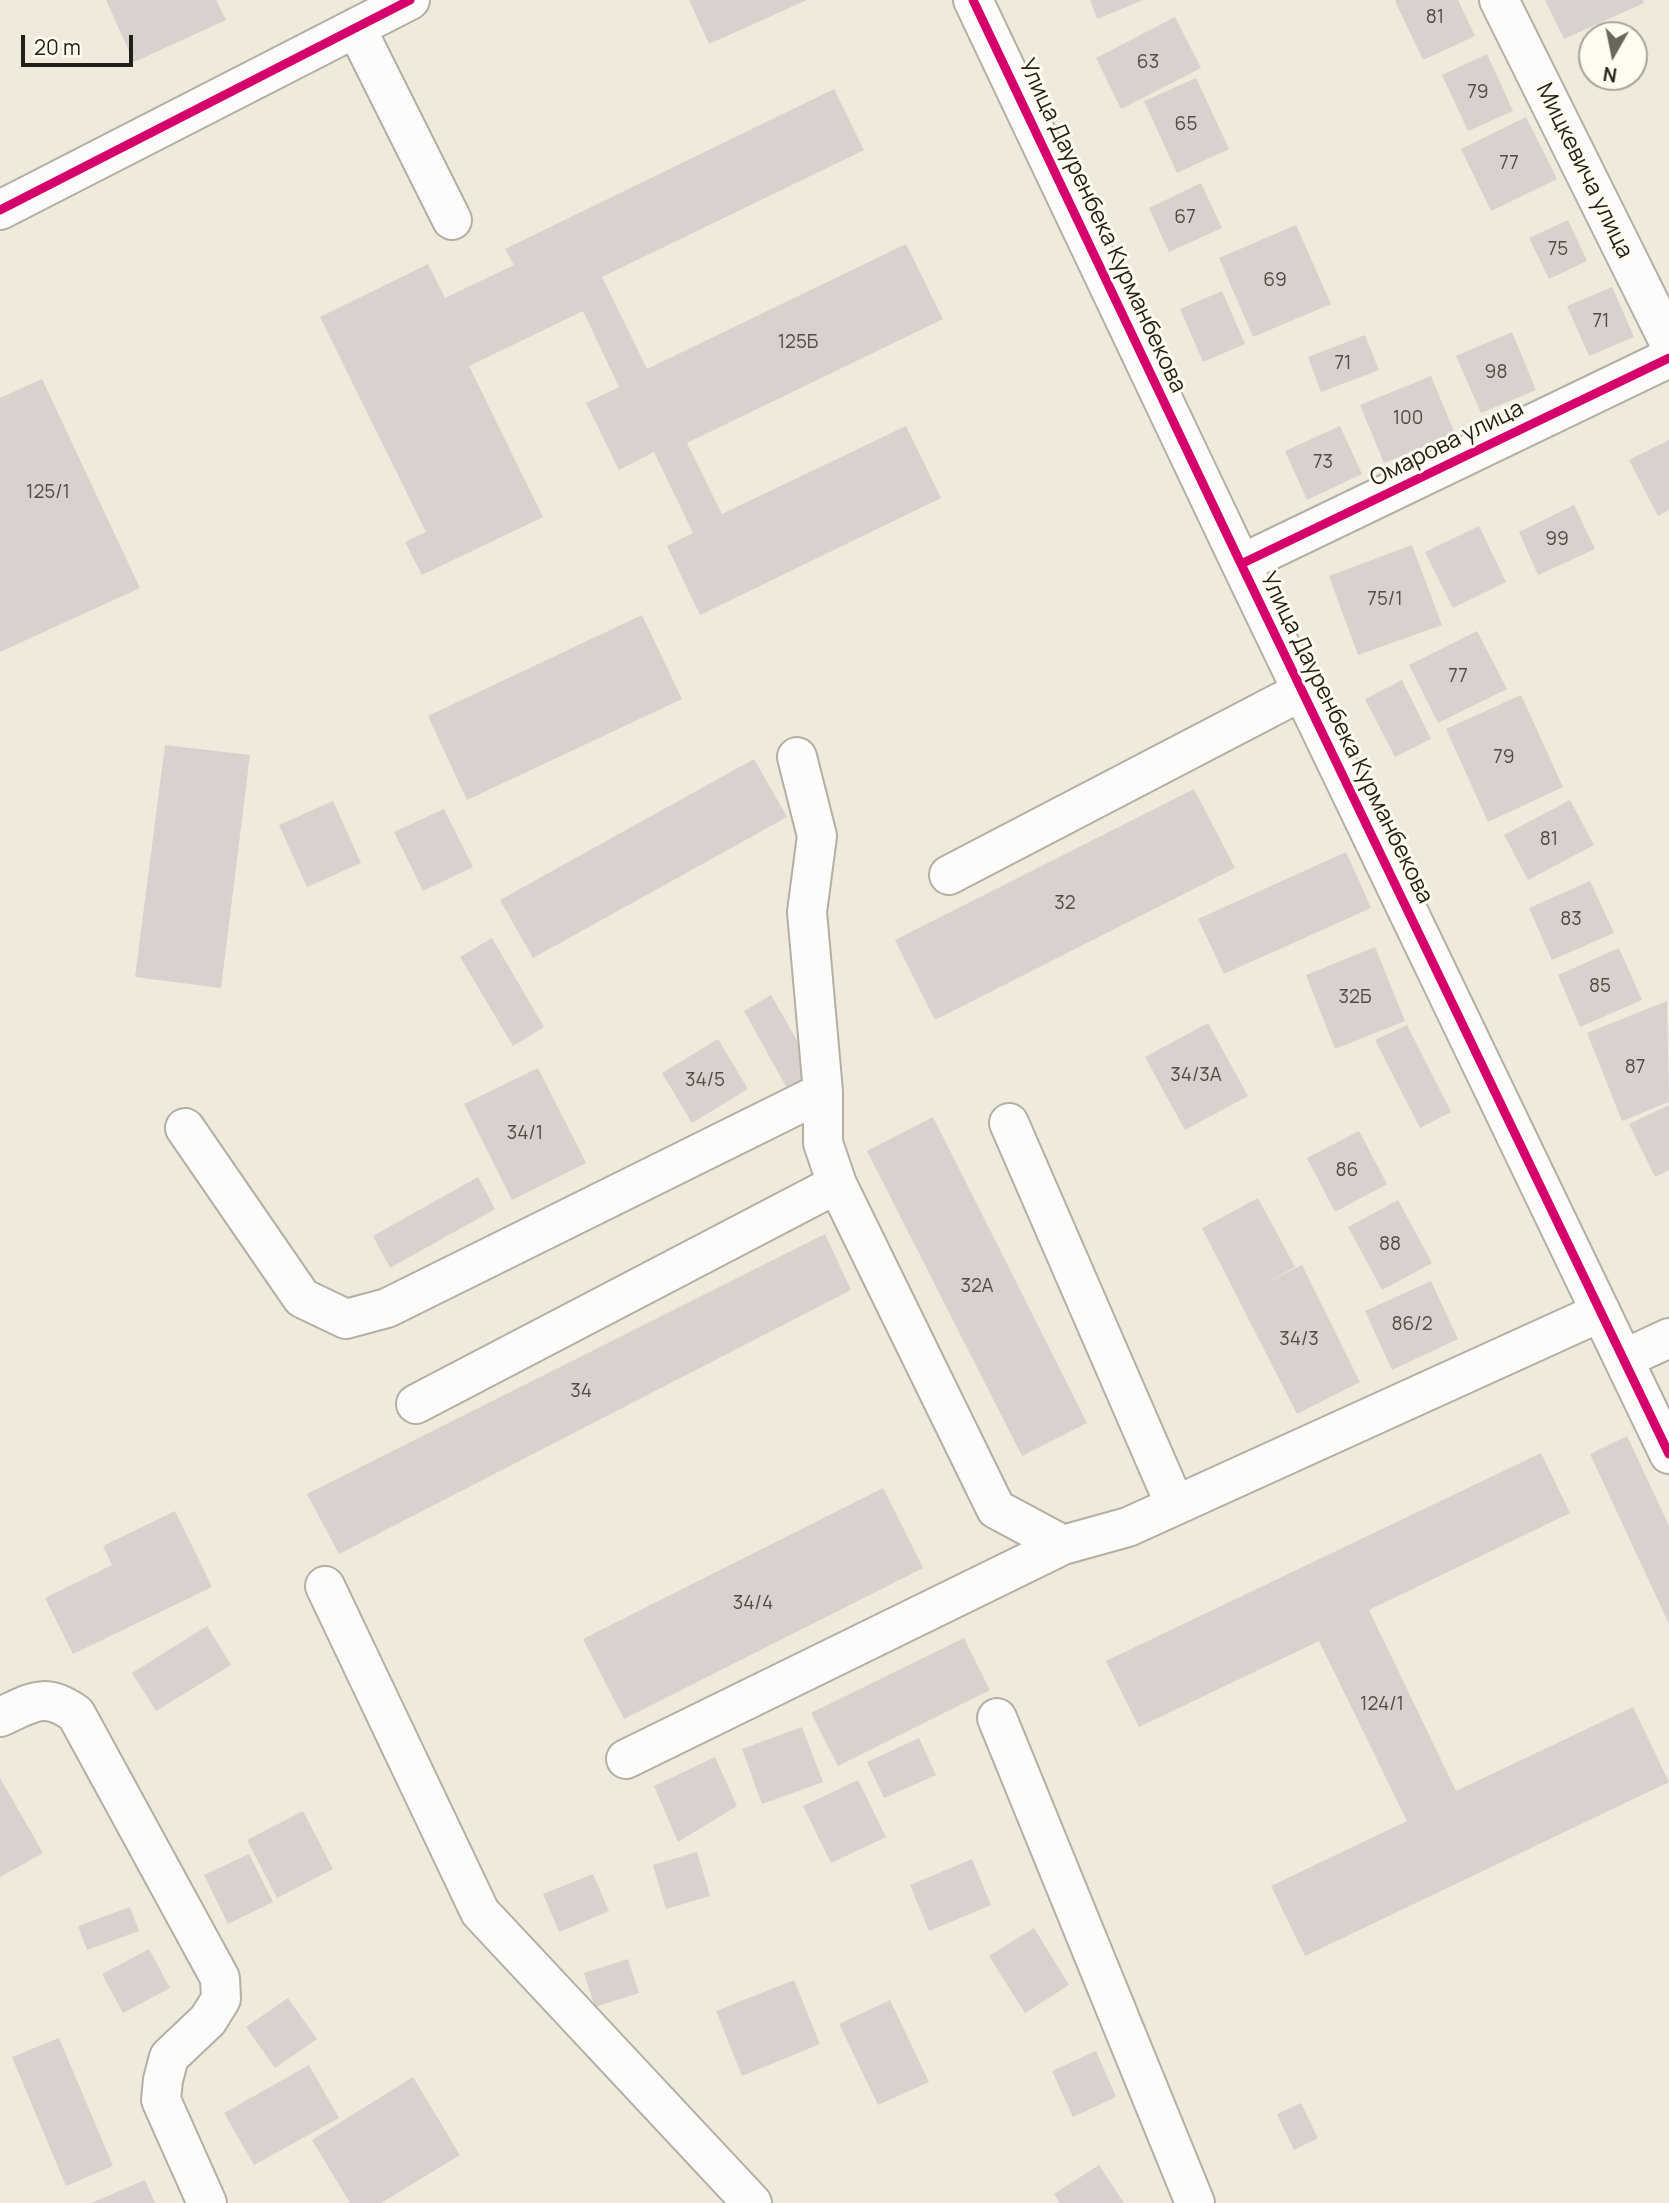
<!DOCTYPE html>
<html>
<head>
<meta charset="utf-8">
<style>
  body { margin:0 }
  #map { position:relative; width:1669px; height:2203px; overflow:hidden; background:#efeadc; font-family:Manrope,sans-serif }
  canvas { display:block }
  .north { position:absolute; left:1578px; top:21px; width:70px; height:70px; box-sizing:border-box; background:#fffbf1; border:2px solid #a7a399; border-radius:50%; rotate:189deg; font-size:19px; font-weight:700; line-height:28px; text-align:center; color:#221f16 }
  .north::after { content:''; display:block; margin:auto; width:24px; height:32px; background:#6a665b; clip-path:polygon(50% 0,100% 100%,50% 72%,0 100%) }
  .scale { position:absolute; left:21px; top:35px; width:112px; height:32px; box-sizing:border-box; border:4px solid #221f16; border-top:0; padding-left:9px; font-size:21px; line-height:24px; white-space:nowrap; color:#221f16; -webkit-text-stroke:5px #fffbf1; paint-order:stroke }
</style>
</head>
<body>
<div id="map">
<canvas width="1669" height="2203"></canvas>
<div class="north">N</div>
<div class="scale">20 m</div>
</div>
<script>
const g = document.querySelector('canvas').getContext('2d');
g.lineJoin = 'round';
function fill(path, color) { g.fillStyle = color; g.fill(path, 'evenodd'); }
function trace(path, color, width, dash) { g.strokeStyle = color; g.lineWidth = width; g.lineCap = dash ? 'butt' : 'round'; g.setLineDash(dash || []); g.stroke(path); }
function write(font, color, halo, rows, align = 'center') {
  g.font = font + ' Manrope,sans-serif'; g.lineWidth = 6; g.setLineDash([]); g.textBaseline = 'middle'; g.strokeStyle = halo; g.fillStyle = color; for (const [text, x, y, turn = 0] of rows) {
    g.save(); g.translate(x, y); g.rotate((+turn || 0) * Math.PI / 180); g.textAlign = isNaN(turn) ? turn : align; if (halo) g.strokeText(text, 0, 0); g.fillText(text, 0, 0); g.restore();
  }
}
fill(new Path2D(`
  M106 0H216L226 20 134 62Z
  M689 0H807L709 44Z
  M1090 0H1143L1097 19Z
  M1397 0H1458L1475 36 1423 60 1395 1Z
  M1545 0H1643L1644 3 1564 39Z
  M1175 17 1201 68 1121 109 1096 58Z
  M1487 54 1513 111 1468 131 1442 75Z
  M1196 78 1229 149 1177 173 1144 101Z
  M834 89 864 150 602 277 647 369 906 244 943 319 687 443 722 514 906 426 941 498 700 615 667 546 693 533 654 452 619 470 586 403 619 387 583 311 469 366 543 517 422 575 405 542 426 532 320 317 428 264 445 298 514 265 505 249Z
  M1526 117 1557 179 1491 211 1461 149Z
  M1201 183 1222 228 1169 252 1149 208Z
  M1568 220 1587 261 1549 279 1529 238Z
  M1296 225 1331 304 1253 337 1219 258Z
  M1612 287 1634 337 1589 356 1567 306Z
  M1222 291 1245 344 1203 362 1180 309Z
  M1512 332 1536 390 1481 413 1456 356Z
  M1365 335 1379 370 1321 392 1308 357Z
  M1431 376 1455 434 1384 463 1360 405Z
  M42 379 140 588 0 652V398Z
  M1340 426 1362 474 1307 500 1285 451Z
  M1669 440V510L1658 516 1629 460Z
  M1574 505 1595 549 1538 575 1519 532Z
  M1479 526 1506 582 1453 608 1425 552Z
  M1412 545 1442 625 1358 655 1329 576Z
  M642 615 682 699 467 800 428 716Z
  M1477 631 1507 689 1438 723 1409 665Z
  M1402 680 1431 739 1395 757 1365 699Z
  M1521 695 1563 787 1488 822 1446 729Z
  M165 745 250 755 221 988 135 977Z
  M754 759 787 817 533 958 500 900Z
  M1194 789 1235 868 935 1020 895 940Z
  M1570 800 1594 845 1528 880 1504 835Z
  M333 801 361 863 307 887 279 825Z
  M444 809 473 867 423 891 394 832Z
  M1346 852 1371 908 1224 974 1198 919Z
  M1590 881 1614 933 1552 960 1529 908Z
  M492 938 544 1027 513 1046 460 957Z
  M1375 947 1405 1021 1335 1049 1306 975Z
  M1619 948 1642 1000 1580 1027 1558 975Z
  M771 995 816 1074 788 1090 744 1011Z
  M1667 1001 1669 1102 1622 1121 1587 1033Z
  M1208 1023 1248 1096 1185 1130 1145 1057Z
  M1407 1025 1451 1112 1420 1128 1375 1040Z
  M718 1039 748 1089 692 1123 662 1073Z
  M538 1068 586 1163 512 1200 464 1104Z
  M1669 1105V1170L1655 1177 1629 1124Z
  M933 1117 1087 1423 1022 1456 867 1151Z
  M1359 1131 1387 1184 1335 1212 1307 1158Z
  M478 1177 495 1209 390 1268 373 1236Z
  M1258 1198 1295 1267 1262 1285 1302 1265 1360 1382 1297 1414 1202 1228Z
  M1398 1200 1432 1263 1382 1290 1348 1227Z
  M825 1234 851 1290 339 1554 307 1494Z
  M1431 1281 1458 1339 1392 1370 1365 1311Z
  M1627 1436 1669 1526V1624L1590 1454Z
  M1541 1453 1570 1513 1369 1610 1456 1791 1633 1707 1669 1782 1305 1956 1271 1886 1407 1821 1319 1641 1139 1727 1106 1661Z
  M883 1488 923 1568 624 1719 583 1639Z
  M175 1511 212 1587 73 1654 45 1598 112 1565 103 1546Z
  M207 1626 231 1665 156 1711 132 1673Z
  M964 1638 990 1690 838 1766 811 1713Z
  M802 1727 823 1782 762 1804 742 1749Z
  M919 1738 936 1775 884 1798 867 1762Z
  M715 1757 737 1806 678 1842 654 1786Z
  M0 1778 43 1853 0 1877Z
  M858 1780 886 1837 831 1863 803 1806Z
  M303 1811 333 1869 277 1898 247 1840Z
  M697 1852 710 1896 666 1909 653 1865Z
  M249 1854 273 1902 228 1924 204 1875Z
  M972 1859 991 1905 929 1931 910 1885Z
  M593 1874 609 1911 559 1932 543 1894Z
  M130 1907 139 1931 87 1950 78 1926Z
  M1034 1928 1069 1985 1025 2013 989 1956Z
  M149 1949 170 1988 123 2013 102 1974Z
  M628 1959 639 1993 595 2007 584 1973Z
  M794 1980 820 2044 742 2076 716 2011Z
  M288 1998 317 2039 275 2068 246 2027Z
  M890 2000 929 2082 878 2105 839 2024Z
  M59 2038 113 2166 66 2186 12 2057Z
  M1096 2051 1116 2097 1073 2117 1052 2071Z
  M309 2065 339 2118 254 2165 224 2113Z
  M413 2077 460 2155 381 2203H350L312 2140Z
  M1301 2103 1318 2138 1294 2150 1277 2114Z
  M1099 2165 1124 2203H1060L1054 2194Z
  M145 2180 155 2203H91Z`), '#d8d1ce');
const minor = new Path2D(`
  M973 0 1241 564 1669 1454
  M1499 0 1669 342
  M356 28 452 220
  M0 210 410 0
  M1241 564 1669 358
  M797 757 817 836 807 912 823 1092V1143L837 1184 996 1509 1063 1545 1128 1527 1601 1312
  M949 875 1302 691
  M1009 1123 1175 1505
  M185 1128 302 1298 346 1319 387 1308 823 1092
  M1624 1359 1669 1338
  M416 1404 837 1184
  M325 1586 480 1912 752 2203
  M0 1717C32 1703 44 1691 76 1714L220 1978 221 1999 208 2020 169 2057 163 2080 161 2100 207 2203
  M997 1718 1195 2203
  M626 1759 1063 1545`);
trace(minor, '#b3afa4', 42);
trace(minor, '#fdfcfa', 38);
trace(new Path2D(`
  M973 0 1241 564 1669 1454
  M0 210 410 0
  M1241 564 1669 358`), '#d6006c', 9);
write('19px', '#504c44', null, [
  ["81",1435,18],
  ["63",1148,63],
  ["79",1478,93],
  ["65",1186,125],
  ["77",1509,164],
  ["67",1185,218],
  ["75",1558,250],
  ["69",1275,281],
  ["71",1601,322],
  ["125Б",798,343],
  ["71",1343,364],
  ["98",1496,373],
  ["100",1408,419],
  ["73",1323,463],
  ["125/1",48,493],
  ["99",1557,540],
  ["75/1",1385,600],
  ["77",1458,677],
  ["79",1504,758],
  ["81",1549,840],
  ["32",1065,904],
  ["83",1571,920],
  ["85",1600,987],
  ["32Б",1355,998],
  ["87",1635,1068],
  ["34/3А",1196,1076],
  ["34/5",705,1081],
  ["34/1",525,1134],
  ["86",1347,1171],
  ["88",1390,1245],
  ["32А",977,1287],
  ["86/2",1412,1325],
  ["34/3",1299,1340],
  ["34",581,1392],
  ["34/4",753,1604],
  ["124/1",1382,1705]
]);
write('23px', '#221f16', '#fffbf1', [
  ["Мицкевича улица",1584,171,64],
  ["Улица Дауренбека Курманбекова",1102,226,65],
  ["Омарова улица",1447,444,-26],
  ["Улица Дауренбека Курманбекова",1346,738,64]
]);
</script>
</body>
</html>
